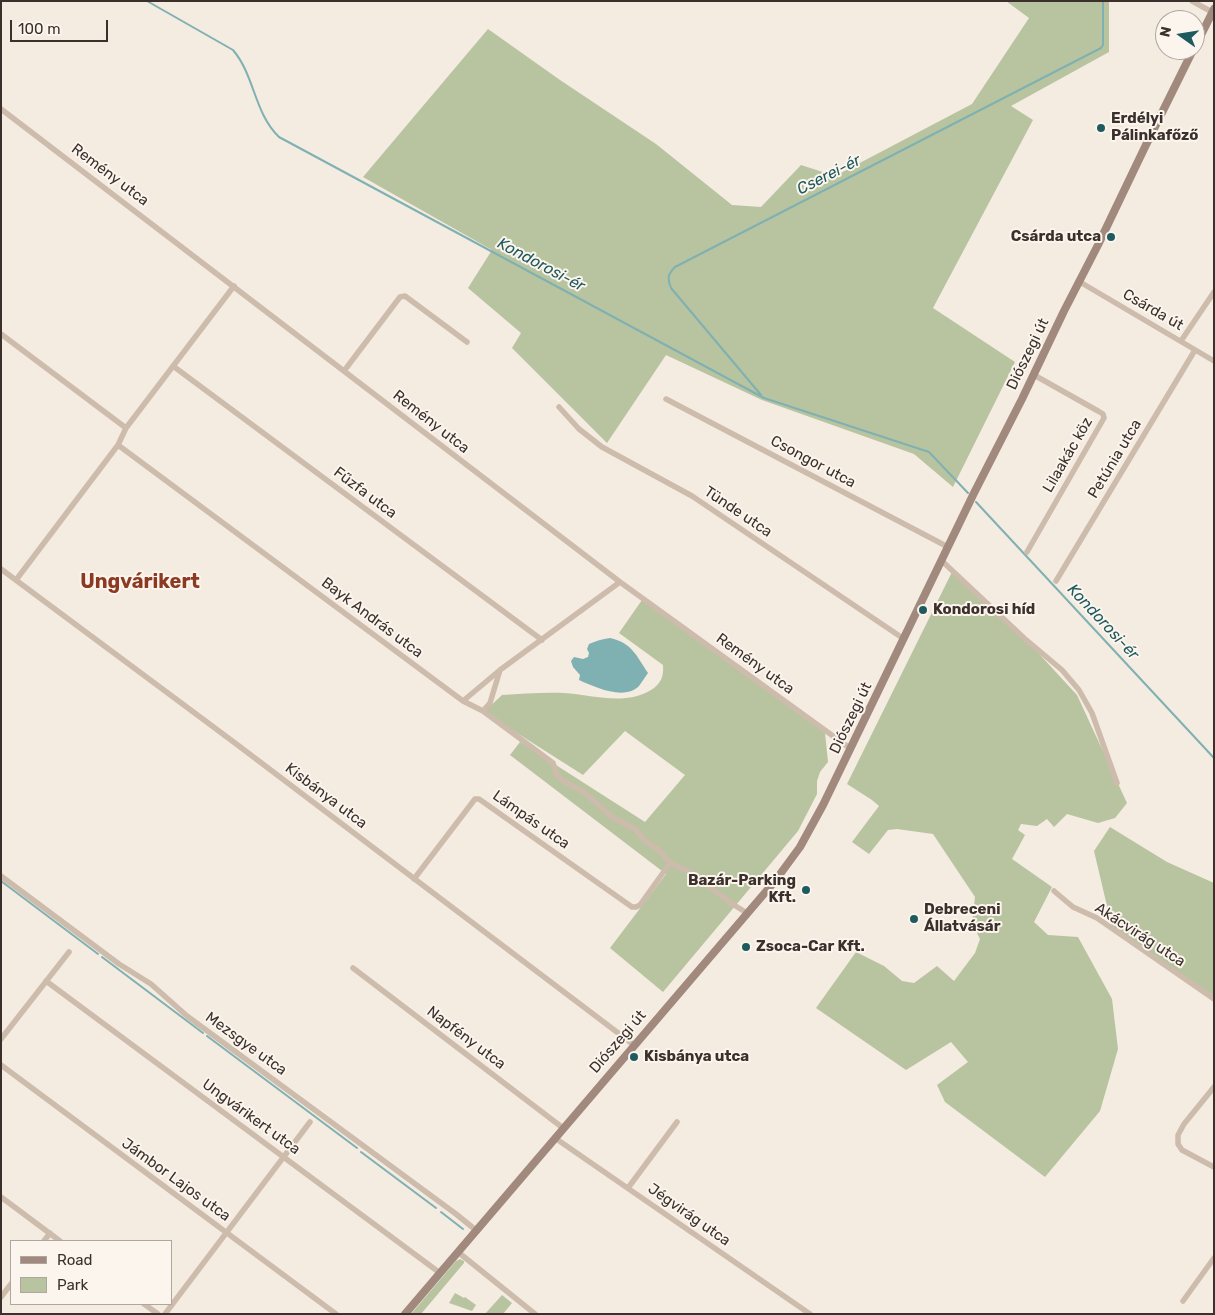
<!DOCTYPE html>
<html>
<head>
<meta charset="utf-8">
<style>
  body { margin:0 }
  #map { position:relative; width:1215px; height:1315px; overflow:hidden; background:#f4ebe1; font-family:Rubik,sans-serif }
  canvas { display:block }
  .frame { position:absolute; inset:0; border:2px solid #3b302b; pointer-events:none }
  .legend { position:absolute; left:10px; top:1240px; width:162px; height:65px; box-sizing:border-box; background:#fbf5ee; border:1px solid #aea6a0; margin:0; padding:6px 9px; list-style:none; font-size:15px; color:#3b302b }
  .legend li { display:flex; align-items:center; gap:10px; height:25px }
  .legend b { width:25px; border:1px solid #aea6a0 }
  .north { position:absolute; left:1155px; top:10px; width:50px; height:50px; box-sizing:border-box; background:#fbf5ee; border:1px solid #aea6a0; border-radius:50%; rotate:283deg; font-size:14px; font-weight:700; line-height:20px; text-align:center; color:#3b302b }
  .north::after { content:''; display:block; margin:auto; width:18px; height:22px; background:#1f5a5e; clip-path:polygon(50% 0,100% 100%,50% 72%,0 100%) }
  .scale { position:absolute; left:10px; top:20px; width:98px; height:22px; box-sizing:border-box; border:2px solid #3b302b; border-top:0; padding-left:6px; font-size:15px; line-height:18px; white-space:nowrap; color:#3b302b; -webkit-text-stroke:4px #fbf5ee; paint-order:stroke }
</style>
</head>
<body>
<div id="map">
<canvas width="1215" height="1315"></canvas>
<div class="frame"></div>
<ul class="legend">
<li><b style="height:6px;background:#a18a7d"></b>Road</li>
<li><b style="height:14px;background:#b8c4a0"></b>Park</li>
</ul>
<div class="north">N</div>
<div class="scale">100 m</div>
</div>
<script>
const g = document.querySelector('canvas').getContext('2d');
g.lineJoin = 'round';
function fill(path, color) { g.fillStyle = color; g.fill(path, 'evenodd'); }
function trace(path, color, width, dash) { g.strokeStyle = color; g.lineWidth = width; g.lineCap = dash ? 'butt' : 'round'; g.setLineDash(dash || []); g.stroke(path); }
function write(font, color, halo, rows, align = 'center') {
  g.font = font + ' Rubik,sans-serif'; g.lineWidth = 4; g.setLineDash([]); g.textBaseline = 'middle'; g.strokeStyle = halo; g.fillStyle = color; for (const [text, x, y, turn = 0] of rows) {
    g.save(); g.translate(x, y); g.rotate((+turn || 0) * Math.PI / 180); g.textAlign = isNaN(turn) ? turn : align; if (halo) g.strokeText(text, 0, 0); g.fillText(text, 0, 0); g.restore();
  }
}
fill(new Path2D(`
  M1006 1H1109V52L1011 106 1033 120 933 308 1015 362 953 487 914 454 762 400 666 355 607 443 512 348 521 333 468 288 492 250 363 177 488 29 560 80 656 144 732 205 761 207 801 165 835 176 972 104 1029 18Z
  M952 572 1030 644 1077 695 1127 803 1115 818 1098 823 1067 814 1054 827 1047 819 1037 826 1021 824 1018 830 1025 835 1012 859 1052 887 1034 922 1048 935 1078 937 1112 999 1118 1049 1100 1111 1045 1177 945 1102 937 1085 968 1062 951 1042 906 1070 816 1008 856 952 884 966 902 981 914 983 937 966 954 981 975 953 980 939 972 923 975 897 933 834 897 829 888 830 869 854 852 842 879 806 872 800 847 784Z
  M642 600 825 733 828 762 820 772 817 781V794L798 831 663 992 610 948 666 874 510 755 520 742 645 822 685 775 625 731 583 775 484 712 502 695C522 694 544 692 564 693 593 695 625 706 651 690 661 684 664 676 663 665L619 633Z
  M1110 827 1167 862 1214 883V996L1112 927 1094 851Z
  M460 1259 464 1261V1263L421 1314H411L456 1261Z
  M455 1293 464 1298 465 1297 476 1305 472 1311 449 1303Z
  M502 1295 512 1303 503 1314H485Z`), '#b8c4a0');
fill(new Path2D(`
  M610 638C632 643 636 655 648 673 645 677 642 682 639 686 624 701 595 687 579 680L580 675 573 667 571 661 574 657 583 659 588 657 589 653 587 649 589 644C596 641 602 639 610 638Z`), '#7fb0b2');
trace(new Path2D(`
  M147 1 233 50C255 76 254 113 279 137L764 398 929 452 968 493
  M761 395 671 288C667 278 668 274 675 267L1101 48 1103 45V1
  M976 502 1214 758
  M1 881 98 954
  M102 957 203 1033
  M207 1036 357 1148
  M361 1152 436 1208
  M441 1212 463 1229`), '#7fb0b2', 2);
trace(new Path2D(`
  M1192 1 1212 12
  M1 109 620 582 851 749
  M1080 282 1214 361
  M1 334 126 428 118 445 463 701 483 711 553 763 557 775 563 781 584 792 612 817 635 829 644 840 659 850 670 863 688 871 734 905 747 913
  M1181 341 1214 292
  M173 366 542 640
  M344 371 400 297 405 296 467 342
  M666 399 948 547
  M559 407 579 429 602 447 692 496 904 639
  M126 428 234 286
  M1027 552 1104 418 1103 414 1098 411 1034 375
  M942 561 1024 638 1062 670 1079 690 1092 713 1117 783
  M1 569 235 743 634 1045
  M16 580 118 445
  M1056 581 1195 350
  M463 701 500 670 620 582
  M483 711 490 703 500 670
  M1 876 119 964 151 984 187 1016 456 1214 477 1231
  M414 879 475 799H479L632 907H636L640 905 670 863
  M1054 891 1073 907 1097 918 1214 999
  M353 968 563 1128
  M46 981 440 1273
  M1 1039 69 952
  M1 1065 336 1314
  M1214 1087 1184 1124 1178 1135V1144L1182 1150 1214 1167
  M555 1138 810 1314
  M628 1188 677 1122
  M1 1197 60 1241
  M44 1241 50 1233
  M458 1252 535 1314
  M1 1297 11 1284
  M1183 1301 1214 1258
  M144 1304 158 1314
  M165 1314 310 1122`), '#cdbbac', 5.5);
trace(new Path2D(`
  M1195 47 1214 9
  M405 1314 775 881 800 847 823 805 974 493 1022 399 1064 311 1098 245 1144 149 1193 50`), '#a18a7d', 8);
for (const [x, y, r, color] of [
  [1101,128,5,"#1f5a5e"],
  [1111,237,5,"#1f5a5e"],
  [923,610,5,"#1f5a5e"],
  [806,890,5,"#1f5a5e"],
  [914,919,5,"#1f5a5e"],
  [746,947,5,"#1f5a5e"],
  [634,1057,5,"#1f5a5e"]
]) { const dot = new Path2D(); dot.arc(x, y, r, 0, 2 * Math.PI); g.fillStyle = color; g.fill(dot); trace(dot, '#fbf5ee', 2); }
write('bold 15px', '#3b302b', '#fbf5ee', [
  ["Erdélyi",1111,119],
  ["Pálinkafőző",1111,136],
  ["Csárda utca",1101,237,"right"],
  ["Kondorosi híd",933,610],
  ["Bazár-Parking",796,881,"right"],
  ["Kft.",796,898,"right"],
  ["Debreceni",924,910],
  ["Állatvásár",924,927],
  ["Zsoca-Car Kft.",756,947],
  ["Kisbánya utca",644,1057]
], 'left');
write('15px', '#3b302b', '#fbf5ee', [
  ["Remény utca",110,175,37],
  ["Csárda út",1153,310,30],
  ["Diószegi út",1028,354,-64],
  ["Remény utca",431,422,38],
  ["Lilaakác köz",1068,455,-60],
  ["Petúnia utca",1115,459,-59],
  ["Csongor utca",813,462,28],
  ["Fűzfa utca",365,493,37],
  ["Tünde utca",738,512,34],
  ["Bayk András utca",372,618,37],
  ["Remény utca",755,664,36],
  ["Diószegi út",851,718,-64],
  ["Kisbánya utca",326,796,37],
  ["Lámpás utca",531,820,35],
  ["Akácvirág utca",1140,935,33],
  ["Napfény utca",466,1038,37],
  ["Diószegi út",618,1042,-49],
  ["Mezsgye utca",246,1044,36],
  ["Ungvárikert utca",251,1117,36],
  ["Jámbor Lajos utca",176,1180,36],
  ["Jégvirág utca",689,1215,35]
]);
write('italic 16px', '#1f5a5e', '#fbf5ee', [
  ["Cserei-ér",829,175,-27],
  ["Kondorosi-ér",541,265,28],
  ["Kondorosi-ér",1103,622,47]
]);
write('bold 20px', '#8c3b22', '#fbf5ee', [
  ["Ungvárikert",140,582]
]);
</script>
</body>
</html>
